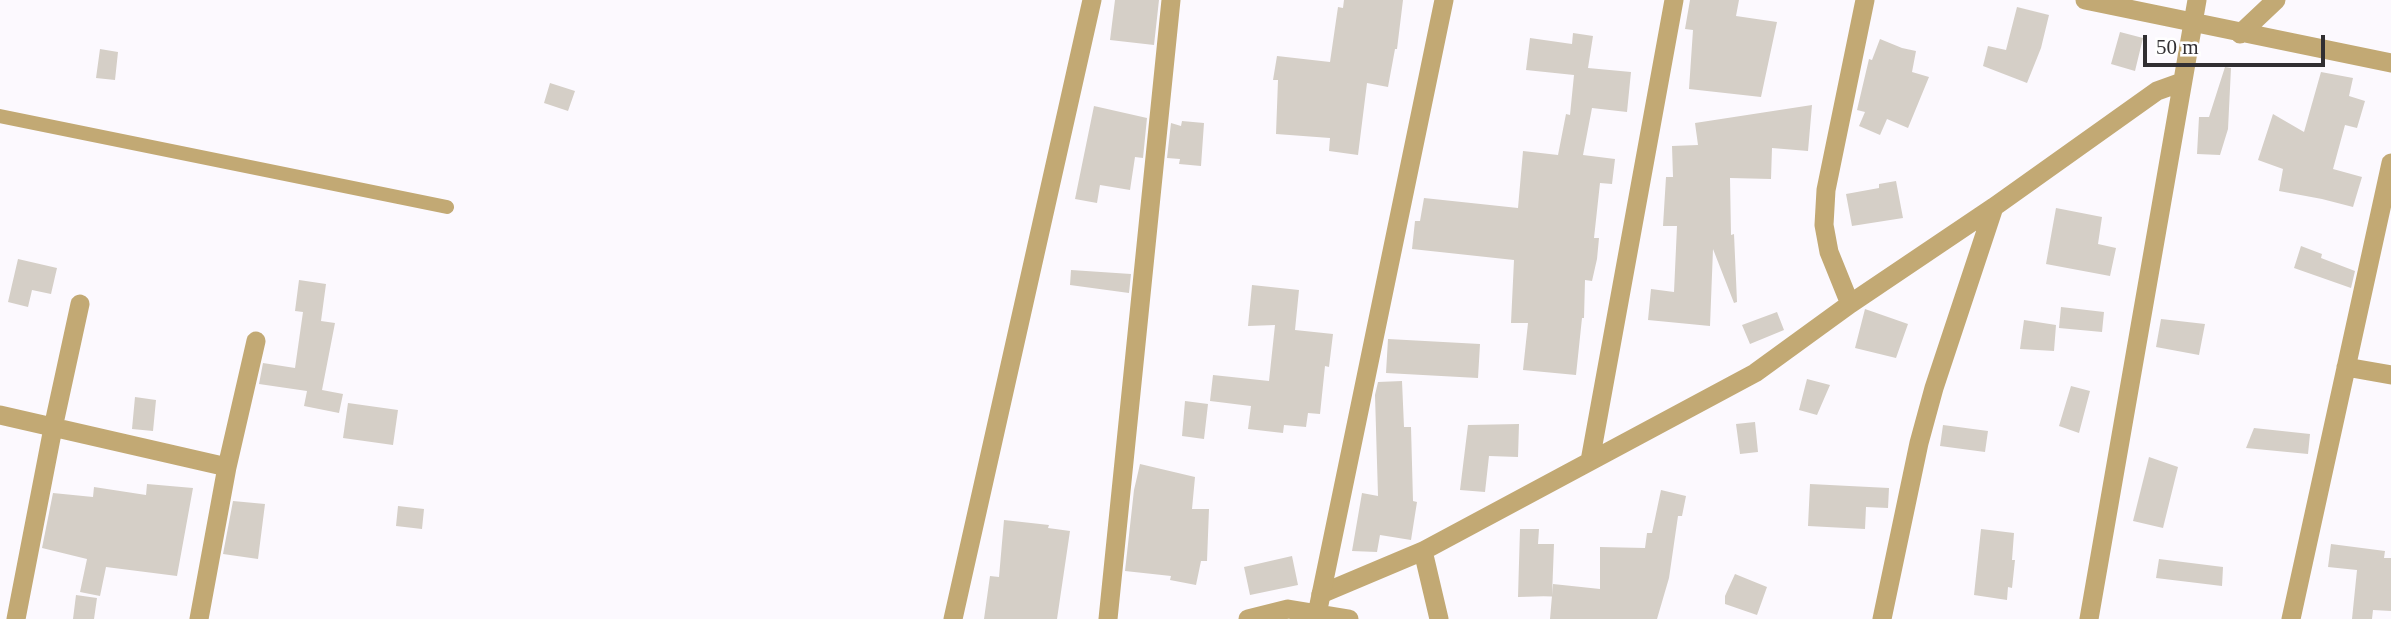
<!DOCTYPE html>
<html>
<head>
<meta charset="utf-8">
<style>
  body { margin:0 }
  #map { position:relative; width:2391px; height:619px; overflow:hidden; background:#fcf9fe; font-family:Georgia,serif }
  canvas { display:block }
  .scale { position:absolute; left:2143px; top:35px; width:182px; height:32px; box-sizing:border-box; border:4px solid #312f32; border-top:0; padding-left:9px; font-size:21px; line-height:24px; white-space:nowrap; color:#312f32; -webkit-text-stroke:5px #fff; paint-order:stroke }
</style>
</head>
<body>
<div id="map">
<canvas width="2391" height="619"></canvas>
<div class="scale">50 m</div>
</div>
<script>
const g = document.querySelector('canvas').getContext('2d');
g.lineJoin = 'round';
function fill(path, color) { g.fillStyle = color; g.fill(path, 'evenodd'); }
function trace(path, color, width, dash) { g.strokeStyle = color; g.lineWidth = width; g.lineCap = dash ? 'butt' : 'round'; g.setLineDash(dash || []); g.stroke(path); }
fill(new Path2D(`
  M1115 0H1159L1154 45 1110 40Z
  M1344 0H1403L1397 49H1395L1388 87 1367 83 1358 155 1329 151 1330 138 1276 134 1278 80H1273L1277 56 1330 62 1338 7 1343 8Z
  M1690 0H1739L1736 16 1777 22 1761 97 1689 89 1693 30 1685 29Z
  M2017 7 2049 15 2041 48 2027 83 1983 66 1988 46 2006 50Z
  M2120 32 2143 38 2135 71 2111 64Z
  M1573 33 1593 36 1588 68 1631 72 1627 112 1592 108 1583 155 1615 159 1612 184 1600 183 1594 238H1599L1597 259 1592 281 1585 280 1584 318H1582L1576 375 1523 370 1528 323H1511L1514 260 1412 249 1415 221H1420L1424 198 1518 208 1523 151 1558 155 1566 114 1570 115 1574 75 1526 70 1530 38 1572 44Z
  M1880 39 1902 48 1916 51 1912 72 1929 77 1908 128 1887 119 1880 135 1859 126 1865 112 1857 110 1869 59 1872 60Z
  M100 49 118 52 115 80 96 78Z
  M2225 67 2231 68 2228 129 2220 155 2197 154 2199 117H2209Z
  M2321 72 2353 78 2349 96 2365 101 2357 128 2345 125 2333 169 2362 177 2353 207 2322 199 2279 191 2283 169 2258 160 2273 114 2304 132Z
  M550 83 575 91 568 111 544 103Z
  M1812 105 1808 151 1772 148 1771 179 1730 178 1731 235 1734 234 1737 302 1734 303 1713 249 1710 326 1648 320 1651 289 1674 292 1677 226H1663L1666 177H1673L1672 146 1698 145 1695 123Z
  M1094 106 1147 118 1143 158 1135 157 1130 190 1100 185 1097 203 1075 199Z
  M1182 121 1204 123 1201 166 1179 164 1180 159 1167 158 1171 123 1181 126Z
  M1896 181 1903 218 1852 226 1846 194 1879 188V184Z
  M2056 208 2102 217 2098 244 2116 248 2110 276 2046 264Z
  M2301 246 2322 254 2321 258 2355 271 2351 288 2294 268Z
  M18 259 57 268 51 294 32 290 28 307 8 302Z
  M1071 270 1131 274 1129 293 1070 285Z
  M299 280 326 284 321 321 335 323 322 390 343 394 339 413 304 406 307 391 259 384 263 363 295 368 303 312 295 311Z
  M1252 285 1299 290 1295 330 1333 334 1329 367 1325 366 1320 414 1308 413 1306 427 1284 425 1283 433 1248 429 1251 406 1210 401 1213 375 1269 381 1275 325 1248 326Z
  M2061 307 2104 312 2102 332 2059 328Z
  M1865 309 1908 324 1896 358 1855 348Z
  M1777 312 1784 330 1750 344 1742 325Z
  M2161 319 2205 324 2199 355 2156 347Z
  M2024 320 2056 325 2054 351 2020 349Z
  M1388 339 1480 344 1478 378 1386 373Z
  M1807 379 1830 385 1817 415 1799 410Z
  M1402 381 1404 427H1411L1413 501 1417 502 1411 540 1380 535 1377 552 1352 551 1362 493 1378 496 1375 395 1378 382Z
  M2071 386 2090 391 2079 433 2059 426Z
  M135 397 156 400 153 431 132 429Z
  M1185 401 1208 404 1204 439 1182 436Z
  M348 403 398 410 393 445 343 438Z
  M1755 422 1758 452 1740 454 1736 424Z
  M1519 424 1518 457 1489 456 1485 492 1460 490 1468 425Z
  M1943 425 1988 431 1985 452 1940 446Z
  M2254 428 2310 434 2308 454 2246 448Z
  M2149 457 2178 467 2163 528 2133 521Z
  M1140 464 1195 477 1192 509H1209L1207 561H1201L1196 585 1170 580 1171 576 1125 571 1134 490Z
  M147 484 193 488 177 576 106 567 100 596 80 592 87 559 42 548 53 493 93 497 94 487 146 495Z
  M1810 484 1889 488 1888 508 1866 507 1865 529 1808 526Z
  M1661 490 1686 496 1682 516H1678L1669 578 1657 619H1550L1553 584 1600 589V547L1645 548 1647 533H1652Z
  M233 501 265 504 258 559 223 554Z
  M398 506 424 509 422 529 396 526Z
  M1004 520 1049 525 1048 528 1070 531 1057 619H984L990 576 999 577Z
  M1520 529H1539L1538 544H1554L1552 596 1518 597Z
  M1981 529 2014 533 2012 560H2015L2012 588 2008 587 2007 600 1974 595Z
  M2331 544 2385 551 2384 558H2391V611L2373 610 2372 619H2352L2357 570 2328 567Z
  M1292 556 1298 585 1250 595 1244 567Z
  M2159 559 2223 567 2222 586 2156 578Z
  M1735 574 1767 587 1757 615 1725 604V596Z
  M76 595 97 598 94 619H73Z`), '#d5cfc7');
trace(new Path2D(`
  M0 116 447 207`), '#c2a974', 14);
trace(new Path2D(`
  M2085 0 2391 63
  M2240 34 2276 0
  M1850 304 1829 252 1824 225 1826 190 1865 0
  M2346 367 2391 375
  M0 415 227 467
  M1590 461 1674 0
  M1423 551 1439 619
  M1321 594 1423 551 1755 373 1850 304 1994 207 2157 91 2182 82
  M16 619 53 428 80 304
  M199 619 227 467 256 341
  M953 619 1092 0
  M1108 619 1171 0
  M1882 619 1919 443 1934 388 1994 207
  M2089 619 2197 0
  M2291 619 2391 163`), '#c2a974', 19);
trace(new Path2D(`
  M1248 619 1288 609 1349 619
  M1316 619 1444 0`), '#c2a974', 19);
</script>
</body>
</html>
